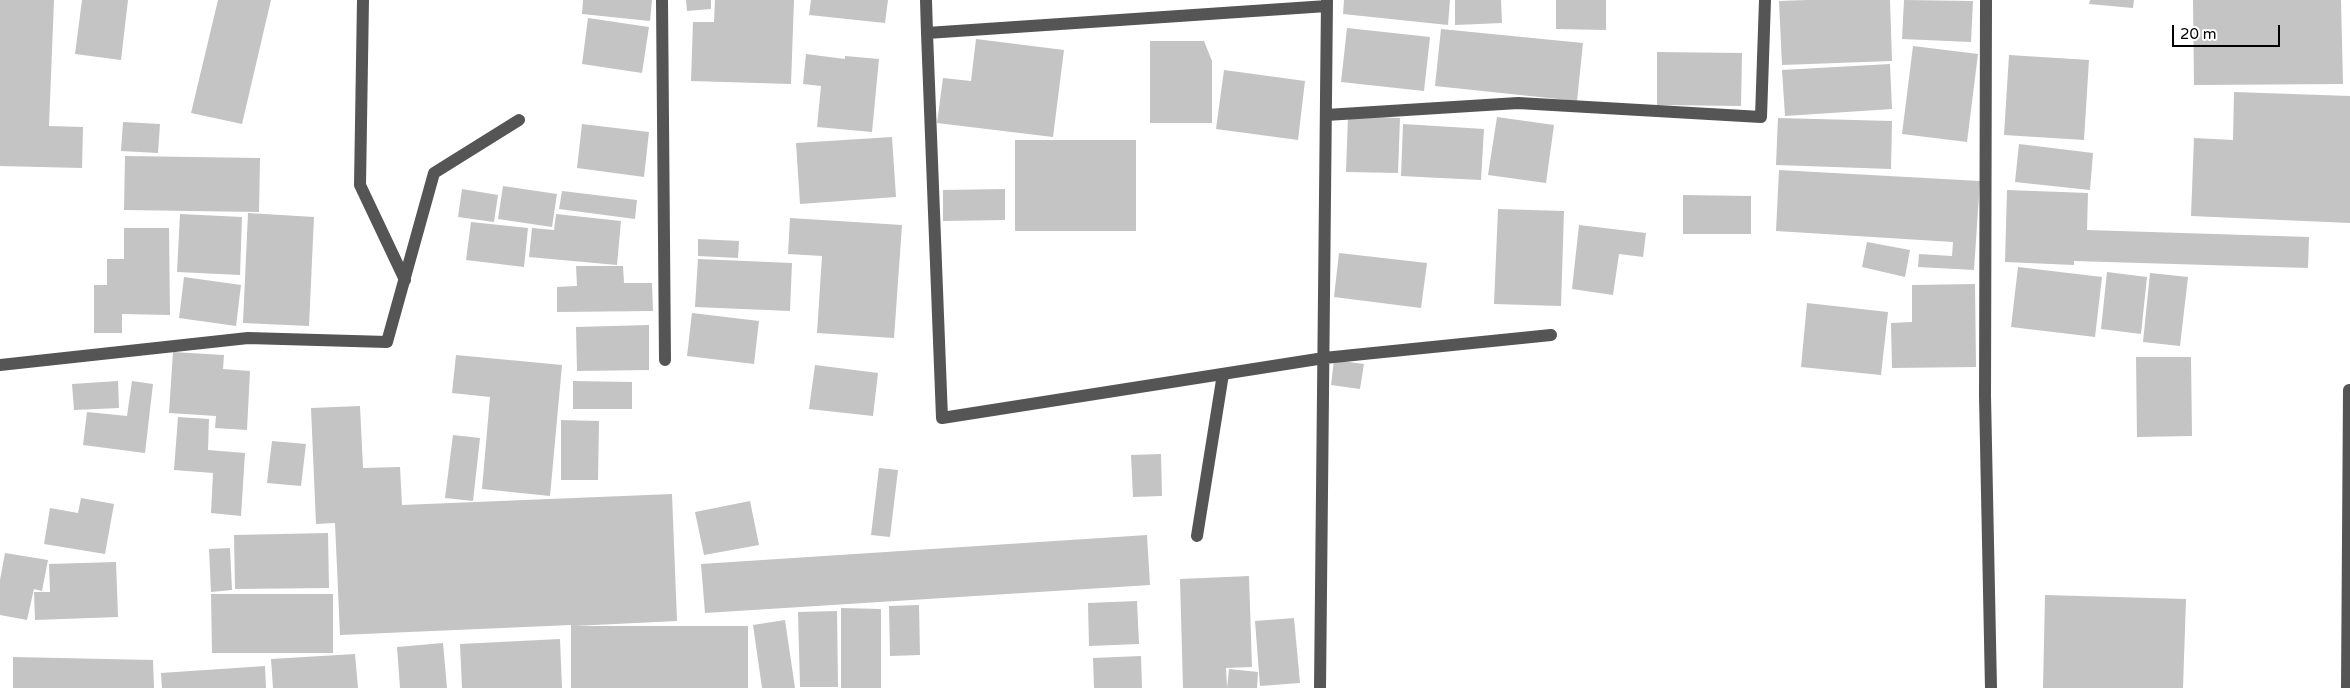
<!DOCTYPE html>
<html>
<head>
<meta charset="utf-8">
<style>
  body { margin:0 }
  #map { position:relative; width:2350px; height:688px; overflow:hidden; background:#fff; font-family:"Varela Round",sans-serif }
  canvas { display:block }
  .scale { position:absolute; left:2172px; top:25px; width:108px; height:22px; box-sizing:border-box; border:2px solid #000; border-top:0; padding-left:6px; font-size:15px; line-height:18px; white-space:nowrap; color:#000; -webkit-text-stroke:4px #fff; paint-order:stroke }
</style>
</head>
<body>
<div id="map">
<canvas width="2350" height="688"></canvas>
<div class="scale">20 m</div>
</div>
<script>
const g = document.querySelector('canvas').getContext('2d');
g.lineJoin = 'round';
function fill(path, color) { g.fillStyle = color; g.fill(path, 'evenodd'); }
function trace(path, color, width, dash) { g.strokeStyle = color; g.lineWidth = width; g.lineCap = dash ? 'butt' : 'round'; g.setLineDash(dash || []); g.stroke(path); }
fill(new Path2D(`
  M0 0H54L49 126 83 127 82 168 0 166Z
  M82 0H128L121 60 75 54Z
  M218 0H271L242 124 191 113Z
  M583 0H652L650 21 582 14Z
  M686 0H711V9L687 11Z
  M715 0H794L791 84 691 81 693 22H714Z
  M811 0H888L885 23 809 15Z
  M1344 0H1450L1448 25 1343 14Z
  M1455 0H1501L1502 23 1455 25Z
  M1556 0H1606V30L1556 29Z
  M1807 0H1890L1892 61 1782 65 1779 1Z
  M1904 0 1973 1 1971 42 1902 39Z
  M2090 0H2134L2133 8 2089 4Z
  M2193 0H2341L2343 84 2194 85Z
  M588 18 649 27 642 73 582 64Z
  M1347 28 1430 37 1424 91 1341 82Z
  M1441 29 1583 43 1577 101 1435 86Z
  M976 39 1064 50 1053 137 937 123 943 78 971 81Z
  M1150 41H1204L1212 61V123H1150Z
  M1913 46 1978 54 1967 142 1902 134Z
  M1657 52 1742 53 1741 106 1657 105Z
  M806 54 845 59V56L879 59 872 132 817 127 821 86 803 84Z
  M2009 55 2089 60 2084 140 2004 135Z
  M1890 64 1892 109 1785 116 1782 70Z
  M1224 70 1305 81 1298 140 1216 129Z
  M2234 92 2350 96V223L2191 216 2194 138 2233 140Z
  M1348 116 1400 118 1398 173 1346 172Z
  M1497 117 1554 125 1546 183 1488 175Z
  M1778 118 1892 121 1891 169 1776 165Z
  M123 122 160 124 158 153 121 151Z
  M582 124 649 132 644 177 577 168Z
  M1403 124 1484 129 1481 180 1401 176Z
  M892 137 896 197 800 204 796 143Z
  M1015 140H1136V231H1015Z
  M2019 144 2093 153 2090 190 2015 182Z
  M125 156 260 158 259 212 124 210Z
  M1779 170 1980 181 1974 270 1918 267 1919 254 1952 256 1953 242 1776 231Z
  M503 186 557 194 552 227 498 219Z
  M462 189 498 195 494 222 458 217Z
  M1005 189V220L943 221V190Z
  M2007 190 2088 193 2087 230 2309 237 2308 268 2074 261V265L2005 262Z
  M562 191 637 200 635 219 559 209Z
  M1683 195 1751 196V234H1683Z
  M1498 209 1564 211 1561 306 1494 304Z
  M248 213 314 217 309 326 243 323Z
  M180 214 242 217 240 275 177 272Z
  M556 214 621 221 617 265 529 257 532 228 554 230Z
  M790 218 902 225 894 338 817 333 822 256 788 254Z
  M471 222 528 228 524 267 466 260Z
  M1579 225 1646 233 1643 257 1619 254 1613 295 1572 289Z
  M124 228H169L170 315 122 314V333H94V285H107V259H124Z
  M698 239 739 241 738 258 698 256Z
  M1867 242 1910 250 1905 277 1862 267Z
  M1339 253 1427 263 1421 308 1334 297Z
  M698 259 792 263 790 311 695 307Z
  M576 266H623L624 283H652L653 311 557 312V287L577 286Z
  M2018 267 2102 277 2095 337 2011 327Z
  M2107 272 2147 277 2141 334 2101 329Z
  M2150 273 2188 277 2180 346 2143 342Z
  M184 277 241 285 236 326 179 318Z
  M1975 284 1976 367 1892 368 1891 323 1912 322V285Z
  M1807 303 1888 312 1881 375 1801 367Z
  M692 313 759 321 754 364 687 356Z
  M649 325V370L577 371 576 327Z
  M173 352 224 355 223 369 250 371 247 430 215 428 216 416 169 413Z
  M456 355 562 365 550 496 482 489 490 397 452 393Z
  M2136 357H2191L2192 436 2137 437Z
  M1334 360 1364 364 1360 389 1331 385Z
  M815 365 878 373 873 416 809 409Z
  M118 381 119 408 74 410 72 384Z
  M132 381 153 384 145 453 83 445 87 412 127 416Z
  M573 381 632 382V409H573Z
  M360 406 363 468 400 467 402 505 672 494 677 621 574 626H748V688H571V625L340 635 335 523 316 524 311 408Z
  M178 417 209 419 208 450 245 453 241 516 211 513 213 473 174 470Z
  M561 420 599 421 598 480H561Z
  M453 435 480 438 473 501 445 498Z
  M272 441 306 444 301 486 267 483Z
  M1161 454 1162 496 1133 497 1131 455Z
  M879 468 898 470 890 537 871 535Z
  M81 498 114 504 105 554 44 544 50 508 78 513Z
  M750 501 759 545 704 555 695 512Z
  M328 533 329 588 235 589 234 535Z
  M1147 535 1150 585 705 613 701 564Z
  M230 548 232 590 211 592 209 549Z
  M5 553 48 560 42 591 34 589 27 620 0 615V580Z
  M116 562 118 617 35 620 34 592H50L49 564Z
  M1249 576 1252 667 1226 668 1227 688H1183L1180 579Z
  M211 594H333V653H212Z
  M2045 595 2186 599 2183 688H2043Z
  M1137 601 1139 644 1089 646 1088 603Z
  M919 605 920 655 890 656 889 606Z
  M841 608 881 609V688H841Z
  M837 611 838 687H800L798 612Z
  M1294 618 1300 683 1260 686 1255 621Z
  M785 620 795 688H762L753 625Z
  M560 639 562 688H462L460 644Z
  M443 643 447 688H400L397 647Z
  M355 654 358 688H273L271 659Z
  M1141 656 1142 688H1094L1093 658Z
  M13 657 153 660 154 688H13Z
  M265 666 266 688H162L161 673Z
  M1229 669 1258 672 1257 688H1227Z`), '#c4c4c4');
trace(new Path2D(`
  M363 0 360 185 405 280
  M662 0 665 360
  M926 0 927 33 1327 6
  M1986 0 1985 396 1991 688
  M927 33 942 418 1324 358 1551 335
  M1326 115 1518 103 1761 117 1765 0
  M0 365 248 338 387 342 434 173 519 120
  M1197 536 1223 374
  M1320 688 1327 0
  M2347 688 2349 390`), '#555', 12);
</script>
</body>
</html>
